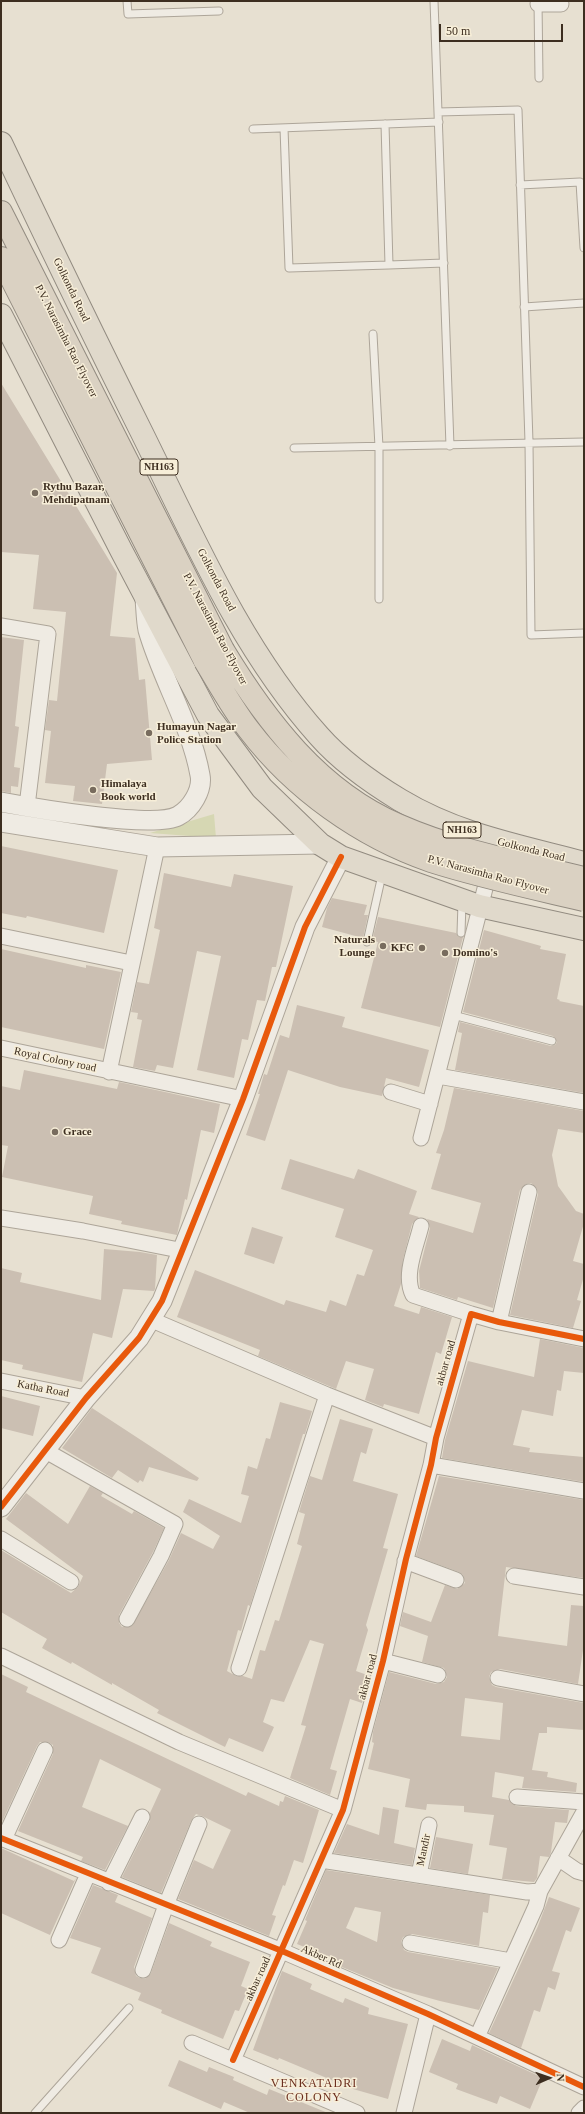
<!DOCTYPE html>
<html>
<head>
<meta charset="utf-8">
<style>
  body { margin:0 }
  #map { position:relative; width:585px; height:2114px; overflow:hidden; background:#e7e0d1; font-family:"Times New Roman",serif }
  canvas { display:block }
  .frame { position:absolute; inset:0; border:2px solid #3d2e20; pointer-events:none }
  .north { position:absolute; left:529px; top:2058px; width:40px; height:40px; -webkit-text-stroke:3px #f7eed8; paint-order:stroke; rotate:88deg; font-size:11px; font-weight:700; line-height:16px; text-align:center; color:#3d2e20 }
  .north::after { content:''; display:block; margin:auto; width:14px; height:18px; background:#3d2e20; clip-path:polygon(50% 0,100% 100%,50% 72%,0 100%) }
  .scale { position:absolute; left:439px; top:24px; width:124px; height:18px; box-sizing:border-box; border:2px solid #3d2e20; border-top:0; padding-left:5px; font-size:12px; line-height:14px; white-space:nowrap; color:#3d2e20; -webkit-text-stroke:3px #f7eed8; paint-order:stroke }
</style>
</head>
<body>
<div id="map">
<canvas width="585" height="2114"></canvas>
<div class="frame"></div>
<div class="north">N</div>
<div class="scale">50 m</div>
</div>
<script>
const g = document.querySelector('canvas').getContext('2d');
g.lineJoin = 'round';
function fill(path, color) { g.fillStyle = color; g.fill(path, 'evenodd'); }
function trace(path, color, width, dash) { g.strokeStyle = color; g.lineWidth = width; g.lineCap = dash ? 'butt' : 'round'; g.setLineDash(dash || []); g.stroke(path); }
function write(font, color, halo, rows, align = 'center') {
  g.font = font + ' "Times New Roman",serif'; g.lineWidth = 3; g.setLineDash([]); g.textBaseline = 'middle'; g.strokeStyle = halo; g.fillStyle = color; for (const [text, x, y, turn = 0] of rows) {
    g.save(); g.translate(x, y); g.rotate((+turn || 0) * Math.PI / 180); g.textAlign = isNaN(turn) ? turn : align; if (halo) g.strokeText(text, 0, 0); g.fillText(text, 0, 0); g.restore();
  }
}
fill(new Path2D(`
  M214 814 216 838 150 833Z`), '#d6d7b3');
fill(new Path2D(`
  M1 383 117 573 110 636 135 638 139 680 145 679 152 760 107 764 102 804 73 801 75 786 45 783 51 731 45 730 49 700 57 701 66 612 33 609 39 555 1 552Z
  M1 637 24 640 15 726 19 727 14 767 20 768 18 787 11 786V793L1 791Z
  M1 846 118 870 104 933 27 916 26 918 1 913Z
  M164 873 231 887 234 874 293 886 276 967H272L265 1001 257 1000 248 1040 242 1039 234 1078 197 1070 221 956 197 951 173 1068 157 1065 155 1071 133 1067 142 1020 137 1019 138 1013 131 1012 137 982 149 984 160 930 154 928Z
  M332 898 367 905 364 915H368L363 938 322 927 327 908Z
  M378 917 456 933 459 937H463L440 1027 361 1008 378 942 372 941Z
  M484 930 541 946 540 949 566 954 557 999 560 1000 559 1001 584 1006V1093L455 1070 462 1033 458 1032 460 1022 551 1046 555 1045 557 1042 553 1036 463 1012Z
  M1 949 86 968V965L121 972 104 1049 1 1027Z
  M297 1005 345 1017 342 1027 429 1050 419 1087 386 1078 382 1096 340 1087 288 1070 265 1141 246 1135 260 1094H258L264 1074 267 1075 280 1035 289 1038Z
  M24 1070 117 1089 119 1082 220 1104 214 1133 201 1130 187 1200 185 1199 177 1235 121 1224 122 1221 89 1214 93 1196 2 1177 8 1146 1 1145V1086L20 1090Z
  M454 1088 584 1111V1133L558 1129 552 1155 558 1186 576 1211 584 1214V1223L573 1261 584 1264V1276L577 1300 581 1301 573 1328 510 1315 538 1194 537 1189 531 1183 526 1184 520 1190 493 1308 458 1297 457 1300 420 1288 419 1271 430 1228 427 1219 473 1233 481 1203 431 1189 441 1154 436 1153 444 1130Z
  M290 1159 354 1179 358 1169 417 1191 409 1214 419 1217 412 1224 403 1259 401 1284 394 1306 419 1314 421 1307 452 1317 441 1354 436 1352 419 1414 384 1404 383 1407 365 1400 374 1369 346 1361 336 1389 258 1356 260 1350 177 1317 195 1270 284 1305 286 1300 326 1312 330 1300 346 1306 357 1274 364 1276 373 1250 335 1237 344 1209 281 1189Z
  M252 1227 283 1237 274 1264 244 1254Z
  M104 1249 140 1252 157 1255 155 1289 154 1291 123 1289 112 1338 93 1333 82 1382 22 1369 23 1365 1 1360V1268L22 1273 20 1282 101 1300Z
  M540 1339 584 1348V1373L564 1371 561 1391 557 1390 553 1416 522 1410 513 1445 530 1448 529 1452 584 1457V1482L442 1458 445 1440 468 1361 534 1377Z
  M1 1396 40 1406 33 1436 1 1428Z
  M280 1402 312 1411 305 1434H303L250 1606 248 1605 241 1631 238 1630 227 1671 236 1676H243L252 1679 260 1650 265 1651 275 1620 279 1621 302 1546 297 1544 305 1514 299 1512 310 1476 322 1480 340 1419 373 1429 366 1454 361 1452 353 1481 398 1494 383 1548 388 1549 366 1625 368 1630 356 1671 370 1676 362 1703 350 1699 330 1769 337 1771 330 1795 290 1778 306 1726 301 1725 324 1644 310 1640 284 1702 271 1699 263 1722 274 1727 263 1752 229 1738 225 1747 157 1713 159 1710 112 1683V1685L72 1662 71 1664 42 1648 47 1639 1 1612V1550L71 1593 78 1587 83 1576 6 1519 26 1493 68 1524 90 1486 103 1493 101 1496 132 1514 134 1511 164 1528 153 1552 119 1615V1623L122 1627 132 1626 169 1560 181 1533 213 1549 220 1536 183 1512 189 1499 241 1523 249 1496 241 1494 248 1466 257 1469 266 1438 270 1439Z
  M92 1408 199 1478 197 1481 149 1467 143 1482 140 1480 138 1483 118 1470 112 1478 62 1448Z
  M439 1476 584 1500V1578L506 1567 498 1636 567 1646 571 1605 584 1606V1643L578 1684 500 1669 491 1672 489 1677 492 1685 496 1687 584 1703V1730L547 1727V1733H539L532 1770 548 1772 547 1777 577 1783 576 1792 522 1788 524 1777 495 1772 492 1797 509 1800 516 1806 569 1810 567 1823 555 1822 551 1852 549 1857 540 1856 537 1878 534 1882 502 1879 507 1848 489 1845 494 1815 464 1812V1806L427 1804 426 1810 405 1807 410 1779 368 1769 374 1743 372 1742 373 1732 389 1672 436 1684 444 1682 447 1677 444 1668 422 1662 428 1636 400 1626 403 1612 431 1622 445 1585 457 1589 465 1583 463 1575 459 1572 416 1556ZM465 1698 503 1703 500 1740 461 1736Z
  M1 1674 28 1687 26 1692 246 1796 248 1792 279 1806 280 1801 283 1802 285 1796 319 1810 303 1863 294 1860 285 1886 283 1885 272 1915 276 1916 269 1936 178 1899 194 1860 213 1869 231 1830 202 1816 196 1814 191 1821 161 1893 122 1877 150 1821V1813L161 1789 100 1759 82 1807 128 1826 105 1870 81 1861 83 1857 18 1831 53 1754V1745L48 1742H40L37 1746 1 1824Z
  M383 1807 399 1810 394 1843 415 1848 412 1865 334 1853 347 1824 379 1835Z
  M436 1837 473 1844 468 1874 430 1868Z
  M1 1848 74 1881 76 1878 50 1935 1 1913Z
  M326 1870 490 1895 488 1913 483 1912 479 1946 412 1934 403 1937 401 1942 404 1950 408 1952 498 1968 479 2010 440 2001 393 1988 337 1965 339 1961 297 1944 307 1921 305 1920ZM355 1907 381 1912 377 1942 346 1928Z
  M93 1885 118 1895 115 1902 152 1918 134 1967 136 1976 140 1978 145 1979 151 1973 169 1923 212 1942 210 1946 250 1962 241 1986 248 1989 239 2011 235 2010 223 2039 161 2013 162 2010 138 2000 141 1993 91 1973 101 1948 70 1938Z
  M549 1897 580 1908 571 1932 566 1930 552 1971 560 1973 555 1990 548 1987 540 2012 534 2010 521 2048 489 2033 538 1926Z
  M282 1971 312 1984 310 1989 343 2003 345 1998 369 2008 368 2014 408 2024 388 2099 353 2089 279 2058 278 2060 253 2050Z
  M442 2039 470 2051 472 2045 543 2078 530 2109 500 2096 497 2104 456 2089 458 2084 429 2072Z
  M179 2060 207 2072 209 2067 234 2077 233 2080 267 2095 269 2089 328 2113H250L224 2102 221 2109 168 2086Z`), '#cbbfb2');
const service = new Path2D(`
  M127 1 128 14 219 11
  M434 1 450 446
  M538 2 539 78
  M438 112 518 110 529 442 531 635 584 633
  M284 128 289 268 389 265 385 124
  M253 129 439 122
  M520 185 580 182 584 248
  M389 265 444 263
  M524 307 584 303
  M373 334 379 447V599
  M294 448 584 442
  M461 933 462 903
  M367 942 382 875
  M453 1015 552 1041
  M35 2113 129 2008`);
const minor = new Path2D(`
  M538 4H561
  M1 626 48 634 27 806
  M1 936 131 963
  M1 1048 243 1099
  M109 1072 157 847
  M438 1076 584 1102
  M391 1092 430 1104
  M421 1138 490 869
  M1 1218 83 1231 184 1251
  M421 1226C416 1247 403 1275 413 1295L471 1314
  M152 1320 327 1395 436 1438
  M499 1322 529 1192
  M1 1381 86 1398
  M44 1450 175 1524 161 1556 127 1619
  M431 1465 584 1491
  M1 1539 71 1582
  M405 1561 456 1580
  M514 1576 584 1587
  M1 1656 179 1742 343 1810
  M383 1661 438 1675
  M239 1668 327 1395
  M498 1678 584 1694
  M517 1797 584 1802
  M1 1838 282 1951 428 2014 584 2087
  M4 1839 45 1750
  M558 1858 577 1871 584 1873
  M321 1860 527 1892 540 1891
  M419 1875 429 1825
  M109 1883 142 1817
  M59 1940 88 1874
  M410 1943 511 1961
  M143 1970 166 1905 199 1824
  M477 2037 536 1906 540 1891 584 1812
  M192 2043 357 2113
  M233 2060 343 1810 383 1661 406 1559 431 1465 436 1438 471 1314 499 1322 584 1339
  M404 2113 428 2014
  M579 2113 584 2108`);
const tertiary = new Path2D(`
  M1 802C33 808 154 829 178 816 191 809 203 790 200 775 191 725 162 679 148 630 146 620 146 609 145 599
  M1 822 157 847 320 844
  M1 1507 86 1398 139 1338 162 1301 243 1099 305 927 341 857`);
const trunk = new Path2D(`
  M1 143C47 240 94 337 142 433 194 538 241 649 319 736 341 761 372 783 400 800 458 835 520 846 584 863
  M1 315 121 550 208 715 262 788 320 844 341 857 479 906 584 929`);
const motorway = new Path2D(`
  M1 212 223 650
  M1 258 205 661`);
trace(service, '#ada599', 9);
trace(minor, '#ada599', 17);
trace(tertiary, '#ada599', 21);
trace(trunk, '#928b80', 24);
trace(motorway, '#928b80', 24);
trace(service, '#efebe3', 7);
trace(minor, '#efebe3', 15);
trace(tertiary, '#efebe3', 19);
trace(trunk, '#e0d9cb', 22);
trace(motorway, '#dad1c2', 22);
const motorwayBridge = new Path2D(`
  M223 650C266 721 319 791 398 825 457 851 521 863 584 878
  M205 661C219 684 232 708 249 730 294 789 361 837 431 861 481 877 533 888 584 900`);
trace(motorwayBridge, '#928b80', 24, []);
trace(motorwayBridge, '#dad1c2', 22);
trace(new Path2D(`
  M1 1507 86 1398 139 1338 162 1301 243 1099 305 927 341 857
  M1 1838 282 1951 428 2014 584 2087
  M233 2060 343 1810 383 1661 406 1559 431 1465 436 1438 471 1314 499 1322 584 1339`), '#e8590c', 6);
for (const [x, y, r, color] of [
  [35,493,4,"#786c5e"],
  [149,733,4,"#786c5e"],
  [93,790,4,"#786c5e"],
  [383,946,4,"#786c5e"],
  [422,948,4,"#786c5e"],
  [445,953,4,"#786c5e"],
  [55,1132,4,"#786c5e"]
]) { const dot = new Path2D(); dot.arc(x, y, r, 0, 2 * Math.PI); g.fillStyle = color; g.fill(dot); trace(dot, '#f7eed8', 1.5); }
for (const [x, y, w] of [
  [159,467,38],
  [462,830,38]
]) { const box = new Path2D(); box.roundRect(x - w / 2, y - 8, w, 16, 3); g.fillStyle = '#f7eed8'; g.fill(box); trace(box, '#3d2e20', 1); }
write('bold 10px', '#3d2e20', null, [
  ["NH163",159,467],
  ["NH163",462,830]
]);
write('11px', '#3d2e20', '#f7eed8', [
  ["Golkonda Road",71,290,64],
  ["P.V. Narasimha Rao Flyover",66,341,63],
  ["Golkonda Road",216,580,62],
  ["P.V. Narasimha Rao Flyover",215,629,62],
  ["Golkonda Road",531,850,14],
  ["P.V. Narasimha Rao Flyover",488,875,15],
  ["Royal Colony road",55,1060,12],
  ["akbar road",446,1363,-74],
  ["Katha Road",43,1389,11],
  ["akbar road",368,1677,-75],
  ["Mandir",424,1850,-78],
  ["Akber Rd",321,1957,24],
  ["akbar road",258,1979,-66]
]);
write('bold 11px', '#3d2e20', '#f7eed8', [
  ["Rythu Bazar,",43,487],
  ["Mehdipatnam",43,500],
  ["Humayun Nagar",157,727],
  ["Police Station",157,740],
  ["Himalaya",101,784],
  ["Book world",101,797],
  ["Naturals",375,940,"right"],
  ["Lounge",375,953,"right"],
  ["KFC",414,948,"right"],
  ["Domino's",453,953],
  ["Grace",63,1132]
], 'left');
g.letterSpacing = '1px';
write('12px', '#6b2e1e', '#f7eed8', [
  ["VENKATADRI",314,2084],
  ["COLONY",314,2098]
]);
g.letterSpacing = '0px';
</script>
</body>
</html>
